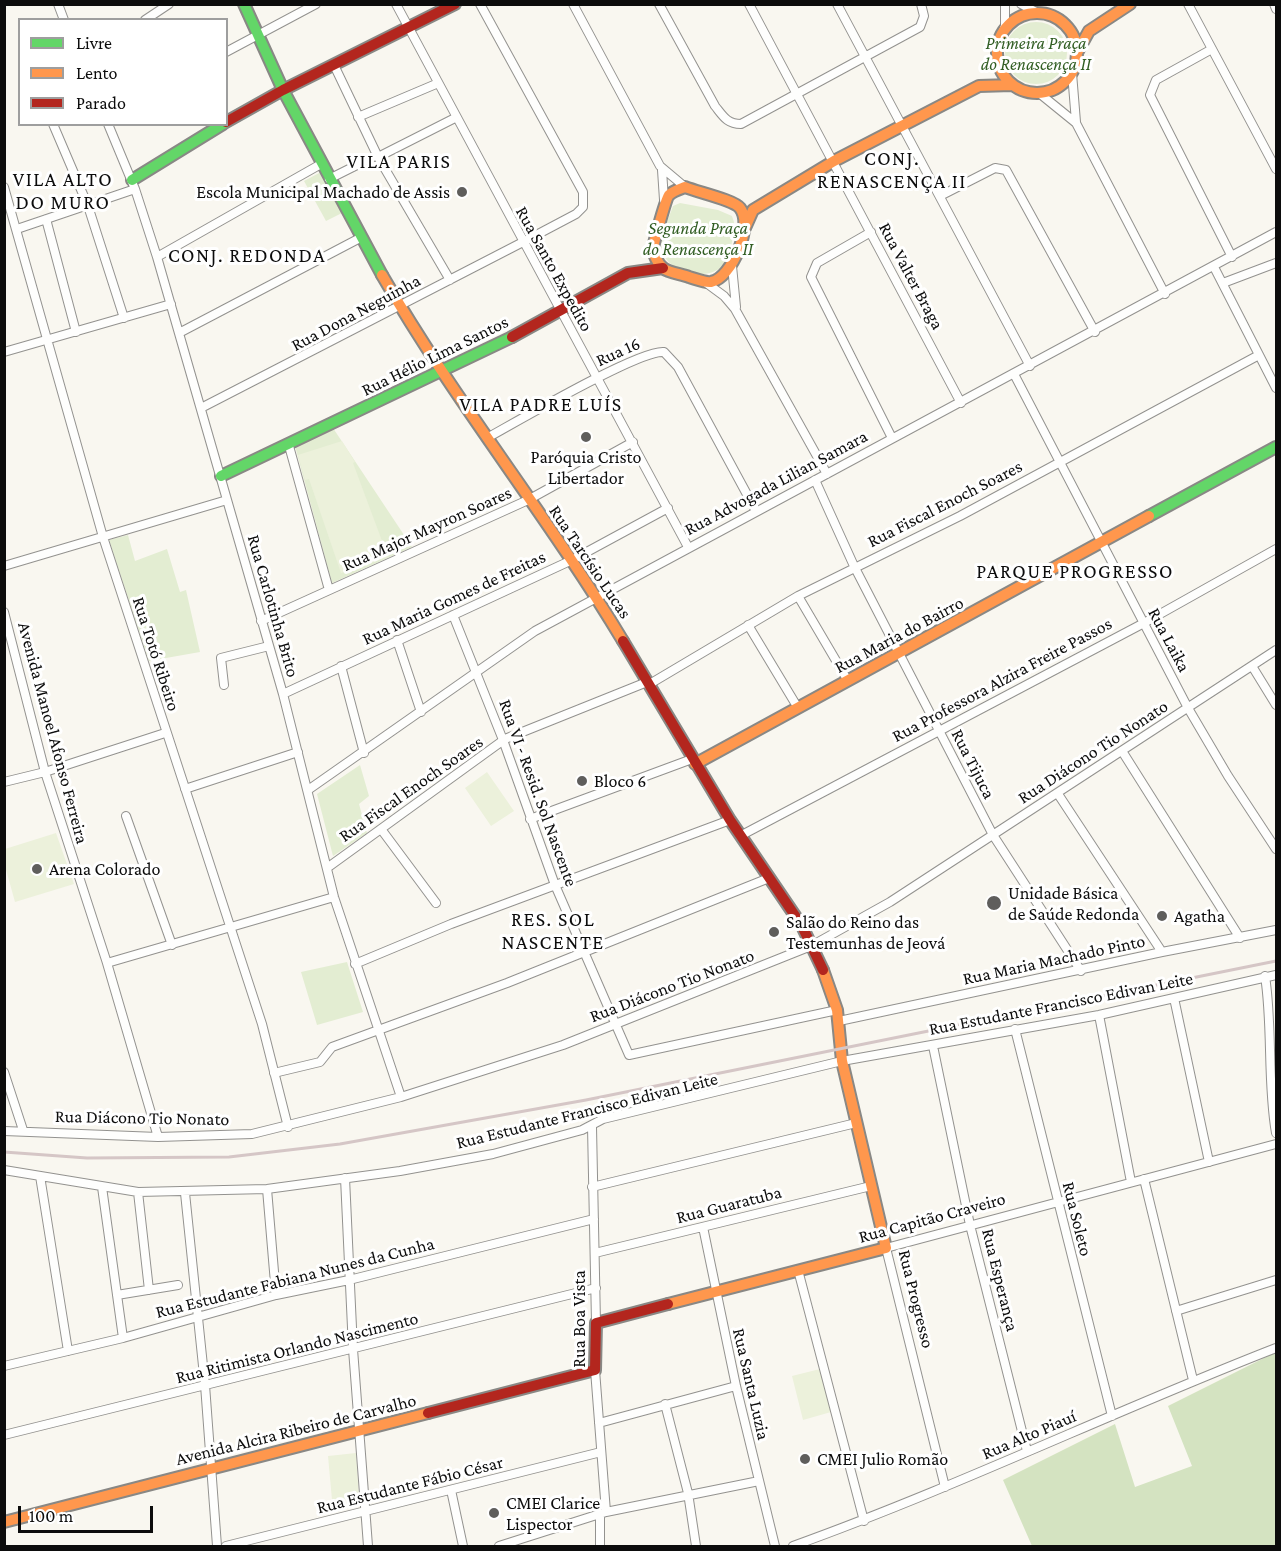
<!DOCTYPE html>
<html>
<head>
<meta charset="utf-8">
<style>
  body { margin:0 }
  #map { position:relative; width:1281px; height:1551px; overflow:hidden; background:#f9f7f0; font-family:"Crimson Pro",serif }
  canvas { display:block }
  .frame { position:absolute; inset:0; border:6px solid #0c0c0c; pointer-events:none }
  .legend { position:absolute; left:18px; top:18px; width:210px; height:108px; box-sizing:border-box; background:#fff; border:2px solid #9e9e9e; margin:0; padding:8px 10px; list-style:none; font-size:18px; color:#0c0c0c }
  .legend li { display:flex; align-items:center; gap:12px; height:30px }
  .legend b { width:30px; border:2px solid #9e9e9e }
  .scale { position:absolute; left:18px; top:1506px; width:135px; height:27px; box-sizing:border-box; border:3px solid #0c0c0c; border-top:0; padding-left:8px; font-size:18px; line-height:21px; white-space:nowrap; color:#0c0c0c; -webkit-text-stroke:4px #fff; paint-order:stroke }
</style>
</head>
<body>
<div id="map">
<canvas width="1281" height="1551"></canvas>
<div class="frame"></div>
<ul class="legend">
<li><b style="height:8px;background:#63d668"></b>Livre</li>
<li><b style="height:8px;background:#ff974d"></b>Lento</li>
<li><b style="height:8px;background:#b3261e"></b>Parado</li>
</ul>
<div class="scale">100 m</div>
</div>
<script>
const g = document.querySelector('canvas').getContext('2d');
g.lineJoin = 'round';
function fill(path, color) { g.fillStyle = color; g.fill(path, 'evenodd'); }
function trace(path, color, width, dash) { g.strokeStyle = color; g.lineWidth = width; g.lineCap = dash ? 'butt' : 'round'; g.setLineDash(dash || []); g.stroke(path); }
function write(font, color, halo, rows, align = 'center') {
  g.font = font + ' "Crimson Pro",serif'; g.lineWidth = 6; g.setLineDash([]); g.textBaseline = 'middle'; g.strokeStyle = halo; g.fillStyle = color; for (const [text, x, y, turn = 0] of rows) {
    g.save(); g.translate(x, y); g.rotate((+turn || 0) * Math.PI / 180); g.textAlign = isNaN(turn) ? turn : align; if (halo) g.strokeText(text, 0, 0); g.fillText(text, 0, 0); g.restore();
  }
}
fill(new Path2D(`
  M1005 53a31 31 0 1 1 62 0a31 31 0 1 1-62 0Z
  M321 172 342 213 326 221 304 181Z
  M680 203 718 210 732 216 734 222C733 234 732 254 725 263 709 285 664 272 661 247 660 235 669 218 673 206Z
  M333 428 412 547 332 583 295 446Z
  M128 535 135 561 167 549 180 592 186 590 200 652 149 661 109 540Z
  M360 765 369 796 359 804 367 833 333 856 317 794Z
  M347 962 363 1012 317 1025 301 972Z`), '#e3edd2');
fill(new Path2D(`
  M1276 1352V1546H1032L1003 1480 1115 1424 1135 1487 1192 1466 1168 1406Z`), '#d4e3c1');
fill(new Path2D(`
  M342 441 355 462 353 463 388 557 341 573 309 479 305 480 298 455Z
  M487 772 514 811 491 826 465 788Z
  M56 833 74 884 15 902 5 866V849Z
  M820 1369 831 1412 803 1420 792 1376Z
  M356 1453 359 1497 332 1500 328 1456Z`), '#ecf1db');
const street = new Path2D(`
  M58 4 64 20
  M396 4 688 547
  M573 4 660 166 685 187
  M659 4 715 106C723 116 727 124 741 124L920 27 924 16 921 4
  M749 4 961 403
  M837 4 1030 366
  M1021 4 1038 13
  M1188 4 1276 169
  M1274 4 1276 9
  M145 20 169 4
  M999 41 1005 26V4
  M1212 49 1156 80 1150 95 1232 257
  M226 52 316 4
  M334 65 378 157 450 280
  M1072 73 1076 122
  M1039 93 1076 123 1165 294
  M358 117 436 84
  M53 124 88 206 124 318
  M108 124 135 189 157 257 283 694 334 897 401 1097
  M378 157 455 118
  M662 170 664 200
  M329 179 377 155
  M4 187 103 537 262 1024 288 1127
  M940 196 995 168 1006 170 1095 332
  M46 219 76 332
  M17 229 135 189
  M871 232 817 263 811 277 892 438
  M157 257 321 164
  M732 266 736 307
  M1214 267 1276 388
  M705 282 724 296 735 309 827 474
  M1223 283 1276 263
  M179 333 360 238
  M4 352 171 304
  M1014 374 1188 708 1228 776 1276 849
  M201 408 523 242 576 214 583 207V192L480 4
  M487 438C516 422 640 349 664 352L678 367 756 511
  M289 446 329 590
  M815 480 854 566 993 835 1081 971
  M4 566 227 500
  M798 596 848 681
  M4 612 45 772 107 963 158 1137
  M453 615 503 740 555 885 629 1055 837 1010
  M261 621 528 500 633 442
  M748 625 798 708
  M397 640 421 712
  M341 666 364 753
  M1252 666 1276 705
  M224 685 221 658 269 646
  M648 685 798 596 960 516 1259 355
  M283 694 572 560 668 508
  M1122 751 1240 938
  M4 782 45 772 165 733
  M185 789 298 752
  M308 790 535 631 1276 232
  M1058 794 1162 952
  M126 816 172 945
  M530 819 692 759
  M381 829 436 903
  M740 836 1144 623 1276 549
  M327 868 505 739 647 682
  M107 963 334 897
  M355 964 451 924 730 820
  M1265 976C1273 1028 1267 1081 1276 1133
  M1174 998 1209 1162
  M1099 1015 1131 1182
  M839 1021 1162 952 1276 930
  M1015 1029 1112 1416
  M933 1046 970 1225 1027 1451
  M4 1072 23 1130
  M274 1073 320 1062 332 1047 507 983 769 878
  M592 1127 596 1323
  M4 1131 158 1137 252 1134 401 1097 563 1045 811 946 890 902 1276 650
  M4 1170 138 1192 267 1189 400 1171 493 1154 582 1130 603 1119 842 1061 1099 1015 1276 975
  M40 1176 68 1351
  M345 1178 353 1349 368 1546
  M1144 1179 1193 1380
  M102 1187 123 1338
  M592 1187 856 1123
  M267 1189 276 1295
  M138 1192 149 1290
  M185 1193 205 1385 217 1546
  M703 1227 736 1386 775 1546
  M595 1253 871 1186
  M798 1270 864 1521
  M117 1295 178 1285
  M1176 1311 1276 1280
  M4 1366 123 1338 276 1295 349 1280 594 1219
  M595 1370 606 1512
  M665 1404 688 1493 696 1546
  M599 1423 736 1386
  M4 1435 596 1288
  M945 1487 886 1248 1276 1144
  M451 1490 463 1546
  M600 1514V1546
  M226 1546 601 1452
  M499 1546 606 1512 759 1481
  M793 1546C957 1487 1114 1411 1276 1348`);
const fast = new Path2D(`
  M244 4 283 90 382 275
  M132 180 223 124
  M221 476 512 337
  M1149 516 1276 447`);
const slow = new Path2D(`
  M997 53a40 40 0 1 1 80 0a40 40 0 1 1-80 0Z
  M1078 51 1089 31 1130 4
  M685 187C697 192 734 200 740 208 754 225 732 278 711 282 705 283 696 279 689 277 682 274 669 273 663 268 658 264 653 254 653 248 654 242 666 198 669 195 673 191 680 189 685 187Z
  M745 228 753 210 834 161 979 86 1012 85
  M382 275C455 402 548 516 623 641
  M695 764 1149 516
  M668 1304 886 1248 842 1061 837 1010 823 970
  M4 1522 428 1413`);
const jam = new Path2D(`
  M226 122 283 90 455 4
  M512 337 628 273 663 268
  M623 641 730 820 802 926 823 970
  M428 1413 595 1370 596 1323 668 1304`);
trace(street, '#93928f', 10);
trace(fast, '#898885', 14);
trace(slow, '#898885', 14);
trace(jam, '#898885', 14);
trace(street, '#fefefd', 8);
trace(fast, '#63d668', 10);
trace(slow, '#ff974d', 10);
trace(jam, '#b3261e', 10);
trace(new Path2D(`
  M4 1152 87 1158 229 1157 340 1144 586 1100 1276 961`), '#d5c6c6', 3);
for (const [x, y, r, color] of [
  [462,192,6,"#5f5e5c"],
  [586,437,6,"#5f5e5c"],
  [582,781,6,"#5f5e5c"],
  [37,869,6,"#5f5e5c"],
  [994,903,8,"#5f5e5c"],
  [1162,916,6,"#5f5e5c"],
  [774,932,6,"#5f5e5c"],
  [805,1459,6,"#5f5e5c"],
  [494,1513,6,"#5f5e5c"]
]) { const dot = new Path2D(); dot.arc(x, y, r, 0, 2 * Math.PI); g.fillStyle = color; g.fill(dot); trace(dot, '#fff', 2); }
write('italic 18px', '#305d22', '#fff', [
  ["Primeira Praça",1036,43],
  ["do Renascença II",1036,64],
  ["Segunda Praça",698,228],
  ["do Renascença II",698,249]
]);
write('18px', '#0c0c0c', '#fff', [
  ["Escola Municipal Machado de Assis",450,192,"right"],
  ["Paróquia Cristo",586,457,"center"],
  ["Libertador",586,478,"center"],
  ["Bloco 6",594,781],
  ["Arena Colorado",49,869],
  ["Unidade Básica",1008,893],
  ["de Saúde Redonda",1008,914],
  ["Agatha",1174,916],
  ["Salão do Reino das",786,922],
  ["Testemunhas de Jeová",786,943],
  ["CMEI Julio Romão",817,1459],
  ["CMEI Clarice",506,1503],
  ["Lispector",506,1524]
], 'left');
write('18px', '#0c0c0c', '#fff', [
  ["Rua Santo Expedito",554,269,61],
  ["Rua Valter Braga",911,276,62],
  ["Rua Dona Neguinha",356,313,-28],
  ["Rua 16",618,352,-24],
  ["Rua Hélio Lima Santos",435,356,-26],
  ["Rua Advogada Lilian Samara",776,483,-28],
  ["Rua Fiscal Enoch Soares",945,504,-27],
  ["Rua Major Mayron Soares",427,529,-24],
  ["Rua Tarcísio Lucas",590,562,56],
  ["Rua Maria Gomes de Freitas",454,598,-25],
  ["Rua Carlotinha Brito",273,606,74],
  ["Rua Maria do Bairro",899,635,-28],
  ["Rua Laika",1169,640,62],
  ["Rua Totó Ribeiro",156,654,72],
  ["Rua Professora Alzira Freire Passos",1002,680,-28],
  ["Avenida Manoel Afonso Ferreira",53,733,75],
  ["Rua Diácono Tio Nonato",1093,752,-33],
  ["Rua Tijuca",973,764,63],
  ["Rua Fiscal Enoch Soares",411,789,-35],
  ["Rua VI - Resid. Sol Nascente",538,793,70],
  ["Rua Maria Machado Pinto",1054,960,-12],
  ["Rua Diácono Tio Nonato",672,986,-21],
  ["Rua Estudante Francisco Edivan Leite",1061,1004,-11],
  ["Rua Estudante Francisco Edivan Leite",587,1111,-14],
  ["Rua Diácono Tio Nonato",142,1118,1],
  ["Rua Guaratuba",729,1205,-14],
  ["Rua Capitão Craveiro",932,1218,-15],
  ["Rua Soleto",1077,1219,76],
  ["Rua Estudante Fabiana Nunes da Cunha",295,1278,-14],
  ["Rua Esperança",1000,1280,76],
  ["Rua Progresso",916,1299,76],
  ["Rua Boa Vista",579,1319,-90],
  ["Rua Ritimista Orlando Nascimento",297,1348,-14],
  ["Rua Santa Luzia",751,1384,77],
  ["Avenida Alcira Ribeiro de Carvalho",296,1430,-14],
  ["Rua Alto Piauí",1029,1435,-23],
  ["Rua Estudante Fábio César",410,1485,-14]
]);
g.letterSpacing = '1.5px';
write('20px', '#0c0c0c', '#fff', [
  ["CONJ.",892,159],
  ["RENASCENÇA II",892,182],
  ["VILA PARIS",399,162],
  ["VILA ALTO",63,180],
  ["DO MURO",63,203],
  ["CONJ. REDONDA",247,256],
  ["VILA PADRE LUÍS",541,405],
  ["PARQUE PROGRESSO",1075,572],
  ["RES. SOL",553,920],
  ["NASCENTE",553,943]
]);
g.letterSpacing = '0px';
</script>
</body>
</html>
